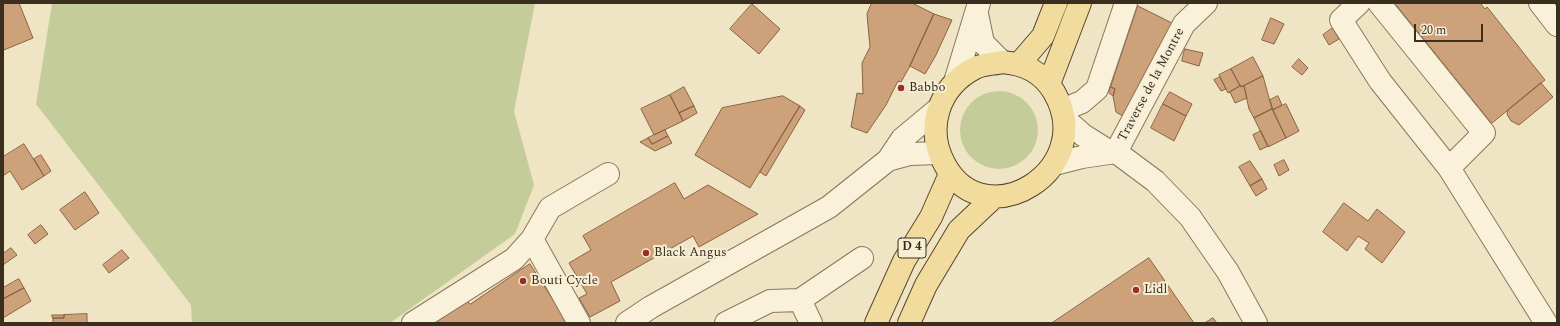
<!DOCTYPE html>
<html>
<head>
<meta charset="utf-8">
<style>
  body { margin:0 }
  #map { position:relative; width:1560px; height:326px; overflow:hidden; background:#efe5c5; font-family:Spectral,serif }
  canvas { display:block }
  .frame { position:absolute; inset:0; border:4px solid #3a2e1f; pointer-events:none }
  .scale { position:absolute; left:1414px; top:24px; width:69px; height:18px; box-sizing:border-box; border:2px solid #3a2e1f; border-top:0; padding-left:5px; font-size:12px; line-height:14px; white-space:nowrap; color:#3a2e1f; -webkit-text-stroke:3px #f6eed5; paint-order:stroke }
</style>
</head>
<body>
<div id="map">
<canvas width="1560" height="326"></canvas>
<div class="frame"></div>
<div class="scale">20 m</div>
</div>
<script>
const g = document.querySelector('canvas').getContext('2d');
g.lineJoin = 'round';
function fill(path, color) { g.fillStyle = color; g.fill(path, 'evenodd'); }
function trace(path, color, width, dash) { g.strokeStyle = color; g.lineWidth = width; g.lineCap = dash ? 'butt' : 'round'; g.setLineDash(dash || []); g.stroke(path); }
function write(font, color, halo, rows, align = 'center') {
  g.font = font + ' Spectral,serif'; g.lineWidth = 4; g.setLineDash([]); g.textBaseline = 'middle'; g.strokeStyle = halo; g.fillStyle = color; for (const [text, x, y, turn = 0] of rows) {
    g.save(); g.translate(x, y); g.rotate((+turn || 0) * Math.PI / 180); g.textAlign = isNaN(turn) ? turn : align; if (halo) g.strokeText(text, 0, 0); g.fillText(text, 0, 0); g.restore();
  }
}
fill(new Path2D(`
  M52 3H535L514 111 534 185 515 234 390 323H192L191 305 36 104Z
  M960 130a39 39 0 1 1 78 0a39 39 0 1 1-78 0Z`), '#c4cd99');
const building = new Path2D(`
  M3 3H19L33 38 4 50Z
  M872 3H912L934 14 910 66 901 82 898 81 886 105 867 133 851 127 857 93 863 94 862 63 870 47 867 14Z
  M1395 3H1480L1485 9 1487 7 1545 80 1492 123Z
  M752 4 780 29 759 54 730 29Z
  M1138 6 1176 25 1126 118 1116 112 1113 96 1115 89 1111 87Z
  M934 14 952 20 936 55 925 74 910 66Z
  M1271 18 1284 24 1274 44 1262 40Z
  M1333 28 1339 39 1329 45 1323 35Z
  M1185 49 1203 53 1199 66 1182 61Z
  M1253 57 1263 76 1241 87 1231 69Z
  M1299 59 1308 68 1302 75 1292 67Z
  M1231 69 1240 86 1228 93 1219 75Z
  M1263 76 1272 109 1254 118 1249 109 1244 86Z
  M1220 77 1226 89 1221 91 1214 80Z
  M1541 83 1553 97 1519 125 1511 121 1507 114 1508 110Z
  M1240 86H1244L1247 98 1235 103 1230 92Z
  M684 87 694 106 679 113 670 95Z
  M1111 87 1115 89 1113 96 1109 93Z
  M1170 92 1192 104 1186 116 1163 104Z
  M670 95 683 121 654 135 641 109Z
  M783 96 800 106 750 188 695 155 722 108Z
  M1278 96 1282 105 1273 110 1270 100Z
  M1163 104 1186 116 1174 141 1151 128Z
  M1286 104 1299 131 1286 138 1273 110Z
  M694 106 697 113 683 121 679 113Z
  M800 106 805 110 766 176 760 172Z
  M1272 109 1286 138 1268 147 1254 118Z
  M665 130 668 136 652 144 648 138Z
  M1261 131 1268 146 1260 150 1253 135Z
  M668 136 672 143 655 151 640 142 648 138 652 144Z
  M24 144 44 176 22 190 10 171 3 176V157Z
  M41 155 51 171 44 176 34 159Z
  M1284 160 1289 170 1279 176 1274 165Z
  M1250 161 1262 179 1250 186 1239 167Z
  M1262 179 1267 189 1256 196 1250 186Z
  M675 183 684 199 708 185 758 214 699 247 693 236 611 282 620 301 590 317 579 298 587 294 569 263 591 250 583 236Z
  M85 192 99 213 75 230 60 210Z
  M1344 203 1368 221 1377 209 1405 232 1382 263 1365 249 1369 243 1358 236 1347 251 1323 232Z
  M41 225 48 234 35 244 28 235Z
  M11 248 17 255 3 265V254Z
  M122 250 129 258 109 273 103 265Z
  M1149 258 1194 323H1052Z
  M530 264 568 323H432L465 299 470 304Z
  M19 279 24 288 3 299V288Z
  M24 288 31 301 3 318V299Z
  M87 314V323H53V318H64V315Z
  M52 315H64V318H53Z
  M1213 318 1217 323H1205Z`);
fill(building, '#cda27b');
trace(building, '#8a6240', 1);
const minor = new Path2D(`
  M1359 3 1341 20 1380 81 1449 168
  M1379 3 1484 133 1449 168 1546 323
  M1540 3 1557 25
  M977 14 983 43 1002 62
  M955 82 979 3
  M1062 110 1082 102 1097 89 1126 3
  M1065 119 1083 135 1110 152
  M1116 152 1184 24 1206 3
  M888 160 910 154 938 153
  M1054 164 1082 157 1116 152 1155 181 1190 217 1228 272 1256 323
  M800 300 811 323
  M413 323 514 259 532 239
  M579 323 532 239 550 208 608 174
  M627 323 651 307 829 207 888 160 902 139 938 109
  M726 323 770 301 800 300 862 258`);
const major = new Path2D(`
  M1002 62C1025 64 1042 72 1054 92 1099 169 986 239 945 165 925 129 938 87 975 68 983 64 994 64 1002 62Z
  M1019 64 1043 36 1056 3
  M1049 84 1080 3
  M876 323 904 261 931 217 950 174
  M909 323 926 285 959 230 994 197`);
trace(minor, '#8a775b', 24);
trace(major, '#58452f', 24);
trace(minor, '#f9f1d9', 22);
trace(major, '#f2dc9d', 22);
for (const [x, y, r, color] of [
  [901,88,4,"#9a2f2a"],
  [646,253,4,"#9a2f2a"],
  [523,281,4,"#9a2f2a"],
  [1136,290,4,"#9a2f2a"]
]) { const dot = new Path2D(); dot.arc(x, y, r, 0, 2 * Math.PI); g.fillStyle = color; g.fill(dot); trace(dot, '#f6eed5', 1.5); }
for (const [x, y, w] of [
  [912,248,28]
]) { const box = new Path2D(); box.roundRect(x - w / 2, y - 10, w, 20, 3); g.fillStyle = '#f6eed5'; g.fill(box); trace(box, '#3a2e1f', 1); }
write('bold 12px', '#3a2e1f', null, [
  ["D 4",912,248]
]);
write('13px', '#3a2e1f', '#f6eed5', [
  ["Traverse de la Montre",1152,85,-62]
]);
write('13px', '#3a2e1f', '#f6eed5', [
  ["Babbo",909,88],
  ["Black Angus",654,253],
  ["Bouti Cycle",531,281],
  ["Lidl",1144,290]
], 'left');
</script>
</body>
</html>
